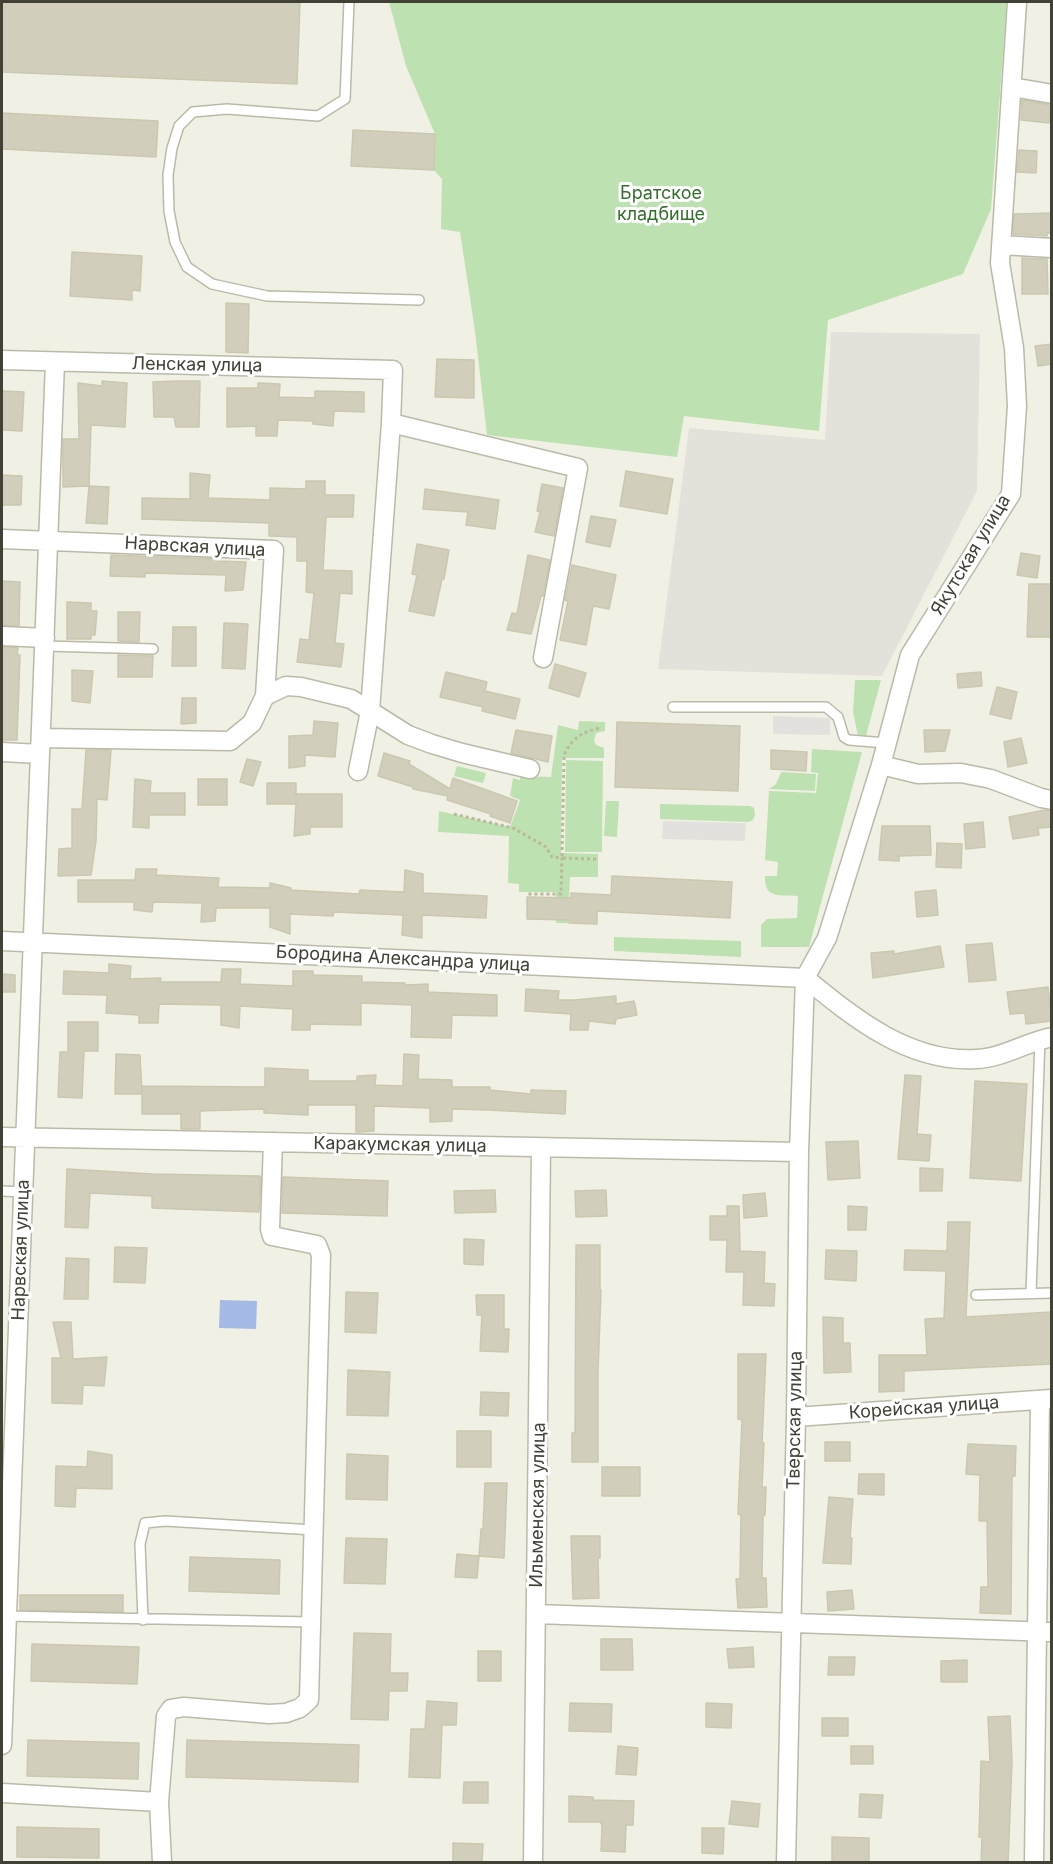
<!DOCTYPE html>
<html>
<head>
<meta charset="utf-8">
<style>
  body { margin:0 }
  #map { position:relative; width:1053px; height:1864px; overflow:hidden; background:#f1f0e5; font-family:Inter,sans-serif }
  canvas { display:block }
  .frame { position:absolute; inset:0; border:3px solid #424135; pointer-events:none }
</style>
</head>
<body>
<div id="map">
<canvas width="1053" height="1864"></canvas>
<div class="frame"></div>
</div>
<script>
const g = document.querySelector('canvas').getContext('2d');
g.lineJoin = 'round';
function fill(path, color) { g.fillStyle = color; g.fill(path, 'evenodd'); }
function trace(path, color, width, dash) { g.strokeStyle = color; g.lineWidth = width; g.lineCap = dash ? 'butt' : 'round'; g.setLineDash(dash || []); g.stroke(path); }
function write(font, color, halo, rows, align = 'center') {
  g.font = font + ' Inter,sans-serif'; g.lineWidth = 6; g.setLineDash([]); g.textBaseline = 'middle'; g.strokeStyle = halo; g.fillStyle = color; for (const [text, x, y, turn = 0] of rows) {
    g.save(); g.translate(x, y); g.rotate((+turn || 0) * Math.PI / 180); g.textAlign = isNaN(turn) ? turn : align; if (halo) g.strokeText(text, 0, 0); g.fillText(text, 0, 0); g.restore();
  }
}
fill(new Path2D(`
  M831 332 980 334 977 491 882 676 658 669 689 428 825 440Z`), '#e3e1da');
fill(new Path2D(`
  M389 2H1007L991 209 963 274 828 320 819 431 684 416 677 457 487 435 475 331 460 232 441 229 442 179 434 170 435 134 406 66Z
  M855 680H881L866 736H858L853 712Z
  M579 721 605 722V731L596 733 594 741 596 745 604 748V758H562L561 853 598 854V877H570L568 923H556V892H519V884L508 883 509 836 438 832 439 811 510 827 520 800 510 796 513 778 520 780V776L551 777 558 725 578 730Z
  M812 749 862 752 809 947H761V925L767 919 797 918 798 896C780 895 764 899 765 876H777L778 862 765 860 769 791 816 793 818 773 811 772Z
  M566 760 603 761 602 852H565Z
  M457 766 486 773 483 783 454 776Z
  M781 772 816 774 815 791 769 789 776 784Z
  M606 801H619L617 837 604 836Z
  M660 804 750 806 754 808 755 815 753 820 748 822 660 819Z
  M614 937 741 941V957L614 951Z`), '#bee1b1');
fill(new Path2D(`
  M773 716 830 718V735L773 734Z
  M663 821 746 823 745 841 662 839Z`), '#e2e1dd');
fill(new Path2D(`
  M220 1300 257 1301 256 1329 219 1328Z`), '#a6bae8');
const building = new Path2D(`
  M2 2H300L297 84 2 72Z
  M1022 100 1051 105 1049 123 1021 120Z
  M2 113 158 121 156 157 2 149Z
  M353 130 435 134 434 170 351 166Z
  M1019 150 1037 151 1036 173 1017 172Z
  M1052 213V233H1047V236L1013 234 1014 214Z
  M72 252 142 256 140 291 132 290V300L70 296Z
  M1022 258 1047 259 1048 294H1022Z
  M226 303 249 304 248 353 226 352Z
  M1052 344V364L1038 366 1035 346Z
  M437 359 474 360V398L435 397Z
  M102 381 127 383 125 427 91 425 89 486 63 487V439H79L78 383 102 386Z
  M177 381H200L199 427H176L174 417H154L153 382Z
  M258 383 280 384 279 397 315 398V391L364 392V412L334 411 333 426 313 424V421L278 420 277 436H256V426L227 427V388H258Z
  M2 391 24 392 22 431 2 430Z
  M626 471 673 479 667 514 620 506Z
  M190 473 210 475 208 498 270 500V488L306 489V481H325V495H354L353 517H326L323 570 352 571V594L340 593 335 643 344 644 341 667 297 662 300 639 309 640 314 593 306 592 307 561H297V537L269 536V523L142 519V498L190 499Z
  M2 475 22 476 21 505H2Z
  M542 484 563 488 554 536 535 532 540 512 537 511Z
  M89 486 109 487 107 524 86 523Z
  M425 489 499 500 495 529 466 525 468 512 423 509Z
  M591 516 616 520 610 547 586 542Z
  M417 544 449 550 444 579H442L434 616 409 611 417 575 412 574Z
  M1021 553 1040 556 1037 578 1017 575Z
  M111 555 218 559V561L246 562 243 590 225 591 226 575 145 573V577L110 576Z
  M528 555 550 560 543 596H541L531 634 507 630 512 613 517 614Z
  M572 565 616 575 609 609 593 606 586 645 560 640 568 601 565 600Z
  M2 581 20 582 19 626 2 625Z
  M1029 584H1052V637H1027Z
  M67 602 91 603V611H97L95 635H91V639H67Z
  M118 612H140L139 642 118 641Z
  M224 623 248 624 245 669 222 668Z
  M173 627H196V666H172Z
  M2 647 18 648 17 655H20L17 740H2Z
  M118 655 153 656 152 677H118Z
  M555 664 586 673 579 697 549 688Z
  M72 670 93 671 90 703 72 701Z
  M446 672 487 682 485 691 520 699 515 719 482 711 483 707 440 697Z
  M981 672 982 686 958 688 957 674Z
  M997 687 1017 692 1011 719 990 714Z
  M182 698H196V723L181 724Z
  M314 721 338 723 335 757 305 755V766L289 768V736L313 735Z
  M617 722 740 726 738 791 615 787Z
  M516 730 552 736 548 762 511 753Z
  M924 730H950L945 751 925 752Z
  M1021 738 1027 763 1008 767 1004 742Z
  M86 750H111L107 800 97 799 96 841 91 875 58 876 59 849 72 848V809H82Z
  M771 750 807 752 806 771 771 769Z
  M384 753 410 761 409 764 450 789 453 778 517 801 510 823 490 816 491 814 447 800 448 796 413 789V787L378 776Z
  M247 759 261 762 253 786 240 782Z
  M135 779 151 781 150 793H185V815H149V828L133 827Z
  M198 779H227V805H198Z
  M267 783H296V796V794H342V827H310V834L294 836 296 804H267Z
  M1045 810 1052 811V827L1038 828 1039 835 1013 839 1009 817Z
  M983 822 985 847 966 849 964 824Z
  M882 826H930L931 855 899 856V861L879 860Z
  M937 843 962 844 961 868 936 867Z
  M136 869H157L156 875 219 878 218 887 270 888V883L291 888V890L359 894 360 890 404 892 405 870 423 874V893L487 896 486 918 422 915V938L402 935 403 915 334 912 333 916 290 914V934L270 927V908H216L215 921 201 922 202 903 153 902 152 912 134 910V902H78V880H135Z
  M612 876 732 882 730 918 597 911V924L569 923V920L527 919V897L571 898V893L611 895Z
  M936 890 938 915 917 917 915 892Z
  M992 943 996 980 969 982 966 945Z
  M940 946 944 967 873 978 871 953 894 951V954Z
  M109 964 131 966 130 979 161 978 160 982H221L222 969H241L240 984 293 986V971H313V975L362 976V982L405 983V985L428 984V992L497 995V1016L452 1015 451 1038 411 1037 412 1005 361 1003V1025L310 1024V1030H292L293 1009 240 1006 239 1028 221 1025V1005L159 1004 158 1023H139V1015L106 1013 107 995 63 994 64 971 109 973Z
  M2 974 15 975V992H2Z
  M1048 987 1052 1021 1026 1024 1025 1013 1010 1014 1007 992Z
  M526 989 559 991 558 1000H575L616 996V1004L634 1001 637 1015 616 1019 615 1024 589 1021 588 1030H570L571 1014 525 1011Z
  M68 1022H98V1051H84L82 1098 58 1097 60 1052H68Z
  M116 1054 140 1055 142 1094H115Z
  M404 1054 419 1055 418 1079 452 1080V1087H490V1090L531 1094V1090L566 1091 565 1114 488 1110 452 1109V1121L430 1122V1108L374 1106V1131L359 1132H356V1105H308V1115L264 1113V1109L200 1111V1129H181V1114H142V1086L265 1087V1068L308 1070V1081H357V1076L376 1075 375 1085 403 1086Z
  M905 1075 921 1076 917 1134 931 1135 929 1161 898 1159Z
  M975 1081 1027 1084 1021 1181 970 1178Z
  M858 1141 860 1178 828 1180 826 1142Z
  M920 1168 943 1169 942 1191H920Z
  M67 1169 153 1174 259 1176 261 1177 259 1212 152 1208V1196L90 1193 88 1228 65 1227Z
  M283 1177 388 1181 387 1216 282 1213Z
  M495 1190 496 1212 455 1213 454 1191Z
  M606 1190 607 1216 576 1217 575 1191Z
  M765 1193 767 1216 744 1218 743 1195Z
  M727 1206H739L740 1251 765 1252 764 1283 775 1284 774 1306 743 1305 744 1272H726L727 1240H710V1216H727Z
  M848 1206 867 1207 866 1230H848Z
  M948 1222H970L966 1317 1052 1312V1364L904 1371V1391L879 1392V1355H927L925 1319 944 1318 946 1271 904 1270 905 1250 947 1251Z
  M464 1239 484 1240 483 1265 464 1264Z
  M576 1245H600V1290H601L598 1373V1462H572V1433H575Z
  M115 1247 147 1248 145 1283 114 1282Z
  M826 1250 857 1251 856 1281 825 1279Z
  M66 1258 89 1259 88 1299H64Z
  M346 1292 378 1293 376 1333 345 1332Z
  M476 1295H504V1329H509L508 1352 480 1351 482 1315H477Z
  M823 1317 843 1318V1343H850L851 1372 824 1373Z
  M53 1322H71L73 1359 107 1357 104 1386 83 1385 82 1404 52 1403V1358H61Z
  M738 1354H766L762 1443H764L762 1487H766L765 1515H763L762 1578H766L767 1607 738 1608 736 1579H740L741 1515 738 1514 742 1420 738 1419Z
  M348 1370 390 1372 388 1416 347 1415Z
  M481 1392 509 1393 508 1416 480 1415Z
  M457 1431H491V1467H457Z
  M825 1442H850V1461H825Z
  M968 1444 1016 1446 1015 1476H1012L1011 1614 980 1613 981 1587H988L987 1521H979L980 1475 966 1474Z
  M88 1451 112 1455V1489L76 1488 75 1507 55 1506 56 1466 87 1467Z
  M347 1454 388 1456 387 1500 346 1499Z
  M602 1467H640V1496H602Z
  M859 1474H884V1495L858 1494Z
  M485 1483H507L504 1558 479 1556 481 1529H483Z
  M829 1497 853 1499 850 1538H852L851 1564 823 1563Z
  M571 1536H600V1558H598L599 1598 573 1599Z
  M346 1538 387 1539 385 1584 344 1583Z
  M457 1554 479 1556 477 1578 455 1577Z
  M190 1557 280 1560 279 1594 189 1591Z
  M852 1590 854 1609 828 1611 827 1592Z
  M20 1595H123V1612L20 1610Z
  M354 1633 391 1634 390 1673H408L407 1691H389L388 1720 351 1719Z
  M601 1639H632L633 1670H601Z
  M32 1644 139 1647 137 1684 31 1681Z
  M753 1647 754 1667 729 1668 727 1649Z
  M478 1651H501V1681H478Z
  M829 1657H855L854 1675H828Z
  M967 1660V1682H941V1661Z
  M427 1701 457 1703 456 1725H442L440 1778 409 1777 411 1729H425Z
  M570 1703 612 1704 611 1732 569 1731Z
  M706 1703 732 1704 731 1728 706 1727Z
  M1010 1716 1012 1762 1008 1863H981L982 1837H979L981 1761 990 1762 988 1717Z
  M822 1718H848V1736H822Z
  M28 1740 139 1743 138 1779 27 1776Z
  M187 1740 359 1745 358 1782 186 1777Z
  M618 1746 638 1748 636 1775 616 1774Z
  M851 1746H873V1764H851Z
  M464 1782H488V1803H463Z
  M860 1794 883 1795 881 1818 859 1817Z
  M569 1796 593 1797V1800L634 1801 633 1825H626L625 1852 601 1851 602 1824H601V1822H569Z
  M732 1801 760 1804 758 1827 729 1824Z
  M17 1827 99 1829V1858L17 1857Z
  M702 1828H724L723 1854 702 1853Z
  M832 1837 869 1838V1862H832Z
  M453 1843 483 1844 482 1863H453Z`);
fill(building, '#d1cfbb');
trace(building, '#cbc8af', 1.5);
const lane = new Path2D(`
  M349 2 345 99 318 116 227 109 193 112 179 126 172 148 168 175 169 211 175 242 187 267 212 284 267 296 419 300
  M45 646 153 649
  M673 707H826L838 717 844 737 849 740 886 743
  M2 1191 23 1192
  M1031 1293 1040 1039
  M976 1295 1052 1293
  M6 1616 311 1622
  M143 1620 140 1544 145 1523 165 1521 314 1530`);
const street = new Path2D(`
  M1012 87 1052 94
  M1001 245 1052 248
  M2 360 393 370 391 423 370 711 358 771
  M391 423 578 468 543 658
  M2 539 274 550 265 696 252 723 230 741 41 738
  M2 636 45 638
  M265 696 286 686 301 687 351 699 408 735 432 744 462 753 530 769
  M2 752 40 754
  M881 765 918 774 961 773 991 779 1041 798 1052 800
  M2 941 805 978
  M805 978C854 1018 909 1063 976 1059 1003 1058 1026 1042 1052 1037
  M2 1137 799 1152
  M796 1417 1051 1399
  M536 1614 1052 1632
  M2 1745 55 362
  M2 1793 159 1802
  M162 1862 159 1802 166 1716 171 1709 184 1707 269 1714 286 1713 300 1708 309 1700 321 1255 317 1245 272 1236 270 1229 273 1142
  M533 1862 541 1148
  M786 1862 796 1417 799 1152 805 978 827 938 881 765 910 655 1011 494 1017 406 1014 348 1000 263 1017 2
  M1034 1862 1040 1400`);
trace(lane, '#bbbaa9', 12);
trace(street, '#bbbaa9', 21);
trace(new Path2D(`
  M454 814 513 828 546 847 552 857 562 858 561 894H526
  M596 859 562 858 564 755C572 738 582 732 600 728`), '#bbb99b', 3, [3, 3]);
trace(lane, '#fff', 9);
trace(street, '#fff', 18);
write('18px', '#356e2f', '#fff', [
  ["Братское",661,194],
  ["кладбище",661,215]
]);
write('18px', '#424135', '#fff', [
  ["Ленская улица",197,365,1],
  ["Нарвская улица",195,547,3],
  ["Якутская улица",971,555,-59],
  ["Бородина Александра улица",403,959,3],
  ["Каракумская улица",400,1145,1],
  ["Нарвская улица",21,1250,-88],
  ["Корейская улица",924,1408,-4],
  ["Тверская улица",795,1420,-89],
  ["Ильменская улица",538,1505,-89]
]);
</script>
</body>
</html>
